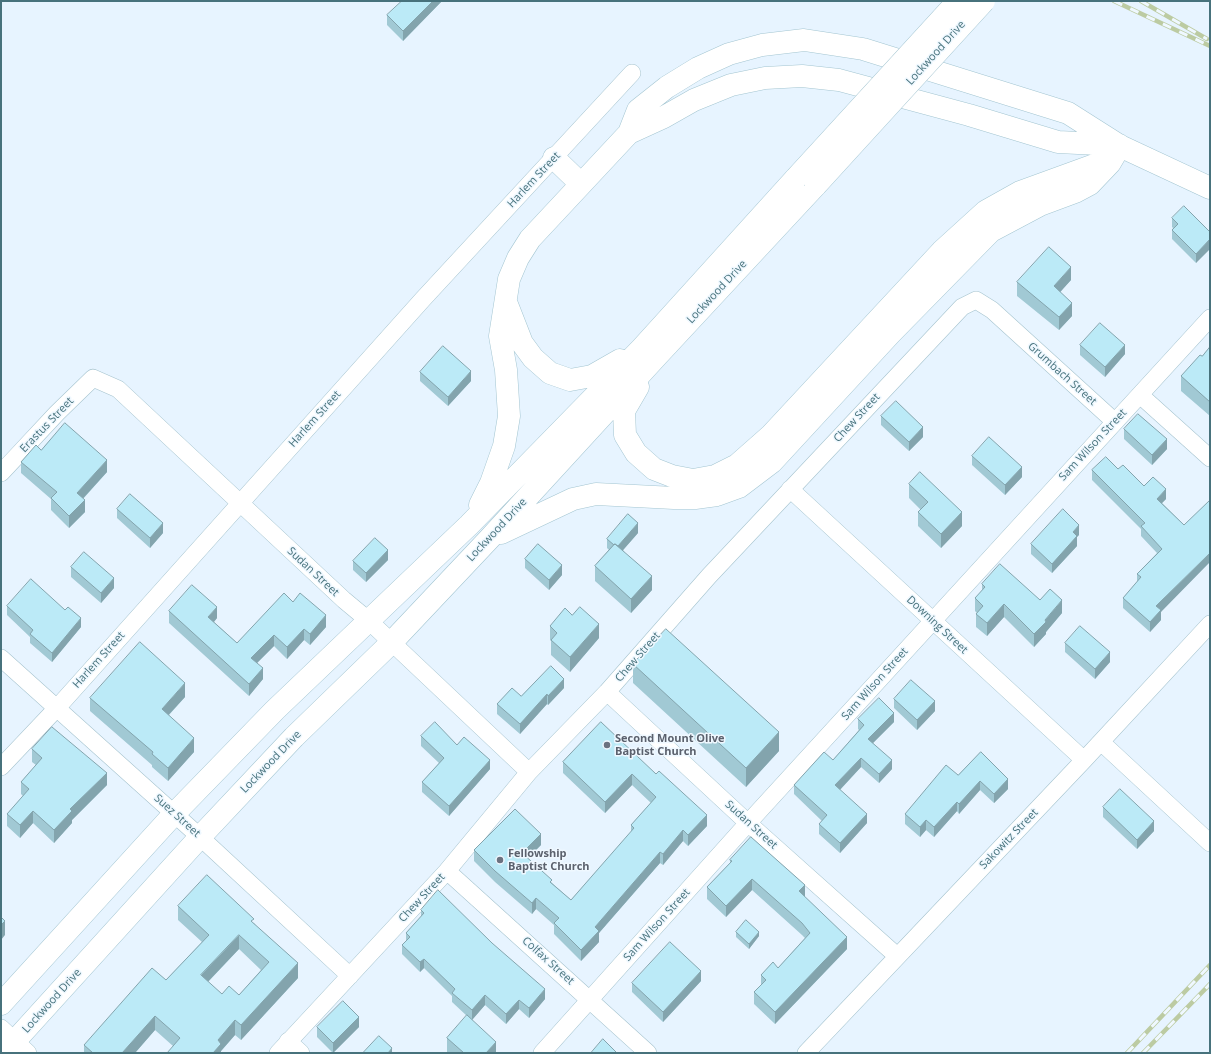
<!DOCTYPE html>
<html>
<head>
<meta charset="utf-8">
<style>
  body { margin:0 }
  #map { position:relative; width:1211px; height:1054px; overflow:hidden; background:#e7f4ff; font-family:"Open Sans",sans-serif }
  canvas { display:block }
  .frame { position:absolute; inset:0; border:2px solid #47727c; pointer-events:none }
</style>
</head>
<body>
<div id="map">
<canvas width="1211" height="1054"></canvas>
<div class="frame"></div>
</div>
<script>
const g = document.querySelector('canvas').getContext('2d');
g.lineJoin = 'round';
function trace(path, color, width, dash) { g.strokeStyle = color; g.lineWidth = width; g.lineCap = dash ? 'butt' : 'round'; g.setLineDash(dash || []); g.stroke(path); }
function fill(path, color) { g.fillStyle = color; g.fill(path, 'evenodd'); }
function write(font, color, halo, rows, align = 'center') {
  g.font = font + ' "Open Sans",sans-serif'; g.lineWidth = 3; g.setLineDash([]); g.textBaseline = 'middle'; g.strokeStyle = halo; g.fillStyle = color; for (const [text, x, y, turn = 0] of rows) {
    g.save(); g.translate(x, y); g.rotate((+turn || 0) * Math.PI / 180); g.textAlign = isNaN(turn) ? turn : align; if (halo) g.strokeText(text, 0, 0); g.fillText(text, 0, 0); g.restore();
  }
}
const minor = new Path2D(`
  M1140 395 1210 458
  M1 473 57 413 93 378 118 389 344 600 368 620 529 772
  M790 489 1084 760
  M1 658 200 837 350 976
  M607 692 748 823 897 956
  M1101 742 1210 843
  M1 767 56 709 423 299 632 73
  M447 871 648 1053
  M1 1028 28 1053
  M288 1041 301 1053
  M278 1053 447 871 529 772 607 692 709 576 962 307 976 300 992 310 1114 421
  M542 1053 748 823 1210 318
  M806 1053 1084 760 1210 624`);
const secondary = new Path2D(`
  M629 133 664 117 694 100 731 85 765 78 802 76 839 80 969 115 1058 142 1119 145
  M554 158 581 184
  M506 302 522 343 533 358 550 373 570 380 592 376 620 360
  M638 387 624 411 625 435 636 453 654 469 672 476 693 480 715 476 737 465 771 435 942 251 986 211 1020 192 1097 164 1110 155
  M480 505 491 483 504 446 509 416 506 370 500 336 509 279 518 258 530 239 629 133 638 110 667 87 698 68 729 54 762 45 804 40 863 49 1068 113 1120 146 1210 188
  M501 533 573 499 596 494 674 498H695L717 495 739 487 772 462 890 334 991 231 1040 205 1075 192 1090 184 1110 163 1120 146
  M1 1004 174 814 275 710 469 525 642 348 796 178
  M4 1053 200 837 294 737 391 643 490 538 656 357 816 185`);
trace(minor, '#a5c3ce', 18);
trace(secondary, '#a3c5d1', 23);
trace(minor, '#fff', 17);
trace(secondary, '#fff', 22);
const rail = new Path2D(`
  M1114 1 1210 46
  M1141 1 1207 39
  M1127 1053 1210 965
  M1143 1053 1210 984`);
trace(rail, '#bccba2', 4.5);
trace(rail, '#eff8ff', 3, [9]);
const secondaryBridge = new Path2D(`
  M796 178 958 1
  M816 185 984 1`);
trace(secondaryBridge, '#a3c5d1', 23, []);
trace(secondaryBridge, '#fff', 22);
fill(new Path2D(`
  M442 1 403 41 387 25V15Z
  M1172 218 1210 232 1196 263 1172 239V230L1173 228 1172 227Z
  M1071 280 1060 292 1072 316 1059 330 1017 296V282Z
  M1080 345 1125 354 1105 377 1080 355Z
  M1210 347V416L1181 391V376L1202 356Z
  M420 372 471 381 448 406 420 381Z
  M881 416 923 437 909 451 881 425Z
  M1124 429 1167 449 1152 465 1124 439Z
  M41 450 107 472 83 499 85 512 69 528 51 510V499L21 473V462Z
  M972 456 1022 477 1005 495 972 465Z
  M1118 469 1144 486 1166 499 1162 503 1184 525 1161 612V620L1150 632 1123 608V598L1137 582V574L1157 553 1141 536V529L1092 480V470Z
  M909 484 962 526 941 548 918 526V512L921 510 909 498Z
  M117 509 163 533 150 548 117 518Z
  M638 533 623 550 652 590 631 613 595 581V566L609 550 607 548V539Z
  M1079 535 1077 537V546L1052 573 1031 554V544Z
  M525 559 562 575 549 590 525 568Z
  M388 560 366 582 353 570V561Z
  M71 567 114 588 101 603 71 577Z
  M982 584 1040 600 1062 613 1046 632V634L1034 647 1004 617 987 636 976 627V614L977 613 975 611V598L982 591Z
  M293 602 326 627 310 645 304 640 287 659 274 646 257 663 263 679 249 696 169 623V611L217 618 214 622 237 643Z
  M7 606 81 627 52 662 30 643V637L7 615Z
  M550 626 599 638 570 672 551 655V641L550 640Z
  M1065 643 1110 662 1095 679 1065 652Z
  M633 664 779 751 746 787 633 683Z
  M564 688 548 705 547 704 520 734 497 714V704Z
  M185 697 169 715 194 752 168 781 152 767V765L90 711V698Z
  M894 699 935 711 917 730 894 708Z
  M858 719 894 722 873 743 892 769 879 783 861 767 840 790 867 823 840 853 819 834V824L822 821 794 794V785L833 760 859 730 858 729Z
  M601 722 707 826 688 846 683 841 663 865 660 863 599 933V942L581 961 554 934V925L536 909 532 914 495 882 474 861V850L541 845 528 858 552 883 571 900 631 833V825L651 803 632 785 605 813 563 773V762Z
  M421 736 490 769 449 816 422 792V782L439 763 421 746Z
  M32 749 107 785 72 820V823L54 843 33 823 20 838 7 826V814L23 796 21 794V782L36 765 32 762Z
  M981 752 1008 789 994 803 980 790 959 814 957 811 934 837 926 830 920 837 905 824V814L958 775Z
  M1103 807 1154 831 1137 849 1103 817Z
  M730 860 805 896V897L847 949 775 1024 754 1004V992L761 986V975L778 968 805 938 802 935 752 890 726 917 707 899V887L730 863Z
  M178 906 254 923 298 978 241 1040 235 1035 221 1051V1053L173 1046 155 1030 135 1053H84V1045L166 980 202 942 178 920ZM239 949 261 970 239 995 222 994 208 982Z
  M421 910 545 999 529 1018 519 1009 506 1024 485 1005 472 1020 496 1053H448L447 1052V1038L467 1016 452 1002V996L424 968 420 972 402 954V945L406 941V933L421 917Z
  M736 932 759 936 749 949 736 937Z
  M701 981 663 1022 632 992V983Z
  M317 1027H359L333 1053 317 1037Z`), '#a1c9d4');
fill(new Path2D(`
  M433 1H442L403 41V31Z
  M1210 239V249L1196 263V254Z
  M1071 267V280L1054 299V286Z
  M1072 303V316L1059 330V317Z
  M1125 345V354L1105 377V367Z
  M471 371V381L448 406V397Z
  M923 427V437L909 451V442Z
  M1167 439V449L1152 465V455Z
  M107 460V472L77 505V493Z
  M1022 467V477L1005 495V485Z
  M1166 489V499L1157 508V499Z
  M85 500V512L69 528V516Z
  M962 512V526L941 548V534Z
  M163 523V533L150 548V538Z
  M638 523V533L617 557V547Z
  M1079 525V535L1077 537V546L1052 573V564L1073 532Z
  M388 550V560L366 582V573Z
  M1210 553V562L1161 612V620L1150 632V622L1156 606Z
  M562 565V575L549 590V580Z
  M652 576V590L631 613V599Z
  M114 578V588L101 603V593Z
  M1062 600V613L1046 632V634L1034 647V634Z
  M1004 604V617L987 636V623Z
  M217 607V618L208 629V617Z
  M326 615V627L310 645V634Z
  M81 618V627L52 662V653Z
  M599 624V638L570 672V657Z
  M304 629V640L287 659V647Z
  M274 635V646L251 669V658Z
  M1110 652V662L1095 679V669Z
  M263 668V679L249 696V684Z
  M564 679V688L548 705V696Z
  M185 683V697L162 722V709Z
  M547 694V704L520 734V724Z
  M935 701V711L917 730V720Z
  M894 713V722L868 748V739Z
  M779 732V751L746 787V768Z
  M194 738V752L168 781V768Z
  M861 758V767L835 795V785Z
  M490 760V769L449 816V806Z
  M892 760V769L879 783V774Z
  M107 773V785L72 820V823L54 843V830L70 809Z
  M632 774V785L605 813V802Z
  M1008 779V789L994 803V794Z
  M980 781V790L959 814V804Z
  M957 802V811L934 837V827Z
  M33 811V823L20 838V825Z
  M867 814V823L840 853V843Z
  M707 815V826L688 846V835Z
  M926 820V830L920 837V827Z
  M1154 821V831L1137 849V840Z
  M683 830V841L663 865V854Z
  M541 834V845L522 864V853Z
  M660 852V863L599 933V942L581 961V950L595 927Z
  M752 879V890L726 917V906Z
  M805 885V896L799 903V891Z
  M536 898V909L532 914V903Z
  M5 921V935L1 940V925Z
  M759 932V936L749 949V944Z
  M239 935V949L201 989V975Z
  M847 937V949L775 1024V1012Z
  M424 959V968L420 972V962Z
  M298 963V978L241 1040V1025Z
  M701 971V981L663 1022V1012Z
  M545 989V999L529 1018V1008Z
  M485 995V1005L472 1020V1010Z
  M519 1000V1009L506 1024V1014Z
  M155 1016V1030L135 1053H122Z
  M359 1017V1027L333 1053V1043Z
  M235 1020V1035L221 1051V1053H213L218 1040Z
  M496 1042V1053H486Z
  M392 1048V1053H388Z`), '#83a4ad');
const building = new Path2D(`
  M402 1H433L403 31 387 15Z
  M1184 206 1210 232V239L1196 254 1172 230 1178 224 1172 218Z
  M1049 247 1071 267 1054 286 1072 303 1059 317 1017 282Z
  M1100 323 1125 345 1105 367 1080 345Z
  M443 346 471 371 448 397 420 372Z
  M1210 347V402L1181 376 1200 355 1202 356Z
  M896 401 923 427 909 442 881 416Z
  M1138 414 1167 439 1152 455 1124 429Z
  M65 423 107 460 77 493 85 500 69 516 51 498 57 492 21 462 36 445 41 450Z
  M989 437 1022 467 1005 485 972 456Z
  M1106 457 1118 469 1123 465 1144 486 1153 477 1166 489 1157 499 1184 525 1210 500V553L1156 606 1161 610 1150 622 1123 598 1141 577 1137 574 1162 549 1141 526 1145 523 1092 470Z
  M920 472 962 512 941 534 918 512 928 502 909 484Z
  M130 494 163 523 150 538 117 509Z
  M1063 509 1079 525 1073 532 1077 536 1052 564 1031 544Z
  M628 514 638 523 618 546 615 544 614 545 607 539Z
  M375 538 388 550 366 573 353 561Z
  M538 544 562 565 549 580 525 559Z
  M615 544 652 576 631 599 595 566Z
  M84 552 114 578 101 593 71 567Z
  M1000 564 1040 600 1050 589 1062 600 1045 620 1046 622 1034 634 1004 604 987 623 976 614 983 606 975 598 985 587 982 584Z
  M31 579 65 610 68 607 81 618 52 653 30 634 33 630 7 606Z
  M192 585 217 607 208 617 237 643 284 593 293 602 300 593 326 615 310 634 304 629 287 647 274 635 251 658 263 668 249 684 169 611Z
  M580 607 599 624 570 657 551 640 557 633 550 626 565 608 572 615Z
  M1080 626 1110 652 1095 669 1065 643Z
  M666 629 779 732 746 768 633 664Z
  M140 642 185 683 162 709 194 738 168 768 152 754 153 752 90 698Z
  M551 666 564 679 548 696 547 694 520 724 497 704 512 688 521 696Z
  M911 680 935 701 917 720 894 699Z
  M879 698 894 713 868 739 892 760 879 774 861 758 835 785 867 814 840 843 819 824 827 815 794 785 824 752 833 760 864 725 858 719Z
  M435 722 457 745 464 737 490 760 449 806 422 782 444 758 421 736Z
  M601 722 656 774 659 771 707 815 688 835 683 830 663 854 660 852 595 927 599 931 581 950 554 923 559 918 536 898 532 903 495 871 474 850 515 809 541 834 522 853 552 880 550 882 571 900 634 828 631 825 656 797 632 774 605 802 563 762Z
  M52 727 107 773 70 809 72 811 54 830 33 811 20 825 7 814 29 789 21 782 42 758 32 749Z
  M981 752 1008 779 994 794 980 781 959 804 957 802 934 827 926 820 920 827 905 814 946 765 958 775Z
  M1120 789 1154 821 1137 840 1103 807Z
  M751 837 805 885 799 891 847 937 775 1012 754 992 766 980 761 975 773 962 778 968 810 933 802 923 752 879 726 906 707 887 732 861 730 860Z
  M207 875 254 919 251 921 298 963 241 1025 235 1020 218 1040 221 1044 213 1053H167L180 1038 155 1016 122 1053H93L84 1045 152 968 166 980 209 935 178 906ZM239 935 269 962 239 995 229 986 222 994 201 975Z
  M438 890 492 943 545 989 529 1008 519 1000 506 1014 485 995 472 1010 452 993 455 989 424 959 420 962 402 945 410 937 406 933 424 913 421 910Z
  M1 917 5 921 1 925Z
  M746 920 759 932 749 944 736 932Z
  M670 942 701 971 663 1012 632 983Z
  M343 1001 359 1017 333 1043 317 1027Z
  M467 1015 496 1042 486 1053H464L447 1038Z
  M379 1036 392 1048 388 1053H363Z
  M603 1039 617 1053H591Z`);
fill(building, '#bbeaf7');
trace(building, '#83a4ad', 1);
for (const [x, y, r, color] of [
  [607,745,4,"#6b7280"],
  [500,860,4,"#6b7280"]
]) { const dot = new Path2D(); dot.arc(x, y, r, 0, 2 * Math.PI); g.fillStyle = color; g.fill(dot); trace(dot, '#eff8ff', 1.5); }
write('11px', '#47727c', '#eff8ff', [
  ["Lockwood Drive",936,53,-48],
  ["Harlem Street",534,180,-47],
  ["Lockwood Drive",717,292,-47],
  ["Grumbach Street",1062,374,42],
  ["Chew Street",857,418,-47],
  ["Harlem Street",315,419,-48],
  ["Erastus Street",47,425,-46],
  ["Sam Wilson Street",1093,445,-47],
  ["Lockwood Drive",497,530,-47],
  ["Sudan Street",313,572,43],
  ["Downing Street",937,625,43],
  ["Chew Street",638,657,-49],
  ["Harlem Street",99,660,-48],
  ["Sam Wilson Street",875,684,-48],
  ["Lockwood Drive",271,762,-46],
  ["Suez Street",177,816,42],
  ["Sudan Street",751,825,42],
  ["Sakowitz Street",1009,839,-46],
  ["Chew Street",422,898,-47],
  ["Sam Wilson Street",657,925,-48],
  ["Colfax Street",548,961,42],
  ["Lockwood Drive",52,1001,-48]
]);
write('bold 11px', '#5b616d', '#eff8ff', [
  ["Second Mount Olive",615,739],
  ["Baptist Church",615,752],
  ["Fellowship",508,854],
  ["Baptist Church",508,867]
], 'left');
</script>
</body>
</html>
